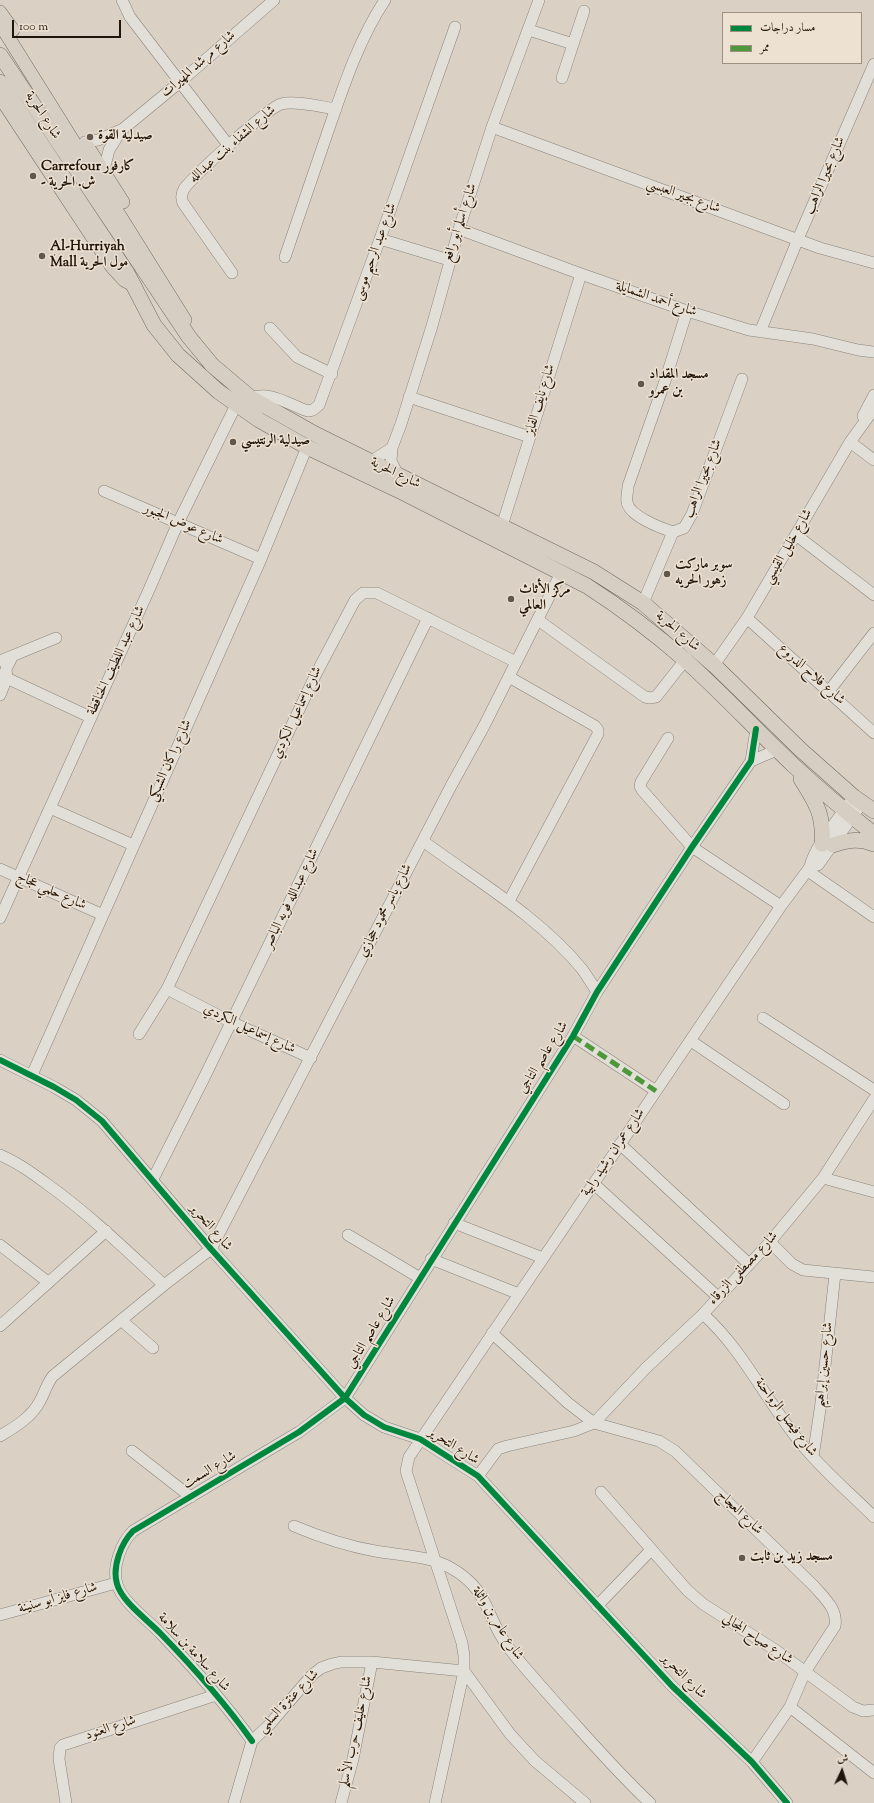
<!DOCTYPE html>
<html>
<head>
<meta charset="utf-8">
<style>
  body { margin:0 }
  #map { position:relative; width:874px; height:1803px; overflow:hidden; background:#dad1c4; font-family:"Sorts Mill Goudy",Amiri,serif }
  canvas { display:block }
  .legend { position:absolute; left:722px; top:12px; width:140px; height:52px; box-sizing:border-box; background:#ede2d2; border:1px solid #9b9082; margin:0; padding:5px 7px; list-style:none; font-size:12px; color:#21150b }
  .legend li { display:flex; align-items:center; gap:8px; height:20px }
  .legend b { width:20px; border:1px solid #9b9082 }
  .north { position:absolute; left:822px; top:1751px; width:40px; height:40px; -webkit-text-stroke:3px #ede2d2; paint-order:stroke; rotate:4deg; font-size:11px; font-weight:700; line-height:16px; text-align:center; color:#21150b }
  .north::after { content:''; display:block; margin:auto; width:14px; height:18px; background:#21150b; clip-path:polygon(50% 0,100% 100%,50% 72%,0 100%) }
  .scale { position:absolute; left:12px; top:20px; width:109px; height:18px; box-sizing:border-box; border:2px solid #21150b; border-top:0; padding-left:5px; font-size:12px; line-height:14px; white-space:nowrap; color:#21150b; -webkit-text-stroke:3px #ede2d2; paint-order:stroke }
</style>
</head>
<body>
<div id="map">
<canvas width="874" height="1803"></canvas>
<ul class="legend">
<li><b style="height:5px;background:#00873e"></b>مسار دراجات</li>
<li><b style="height:5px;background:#4d983b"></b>ممر</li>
</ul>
<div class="north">ش</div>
<div class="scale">100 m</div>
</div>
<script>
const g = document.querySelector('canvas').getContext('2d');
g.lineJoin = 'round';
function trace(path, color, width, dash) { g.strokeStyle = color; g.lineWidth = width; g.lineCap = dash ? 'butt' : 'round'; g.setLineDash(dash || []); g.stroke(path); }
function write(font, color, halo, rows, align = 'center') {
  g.font = font + ' "Sorts Mill Goudy",Amiri,serif'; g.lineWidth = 3; g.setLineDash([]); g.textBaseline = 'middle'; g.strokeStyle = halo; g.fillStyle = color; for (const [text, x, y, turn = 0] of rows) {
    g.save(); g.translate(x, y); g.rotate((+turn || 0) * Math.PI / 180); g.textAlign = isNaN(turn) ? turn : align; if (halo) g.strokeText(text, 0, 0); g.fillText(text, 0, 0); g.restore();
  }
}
const minor = new Path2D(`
  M122 0 130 17 229 146
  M529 30 573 44
  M562 78 584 11
  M492 127 820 248 874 263
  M85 142 98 140 123 129 180 82 274 0
  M104 170 109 150 122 129
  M459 229 581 274 687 311 749 330 813 339 858 350 874 352
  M380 239 449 260
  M285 257C299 216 313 175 327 134 343 88 358 41 385 0
  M232 273 183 203C181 198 181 194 184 189 193 176 268 108 281 104 295 100 321 107 336 109
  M687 311 665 381 628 486C628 491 626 497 627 502 629 516 661 528 673 532L684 528 692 514 742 379
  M270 328 297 357 332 374
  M760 332 798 239 874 64
  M409 397 530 437
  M251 398C270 390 289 405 308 411L313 410 319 405 380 239 455 27
  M863 416 874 395
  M850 442 874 460
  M370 462 392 448
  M398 475 391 461 392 448 401 424 432 326 459 229 492 127 539 0
  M104 491 261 559
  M502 526 581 274
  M796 535 874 595
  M643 603 673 532
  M747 618 874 733
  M538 620 645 697 650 698 656 697 685 660
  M0 661 56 638
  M714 665 747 618 850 442 874 409
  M0 675 90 717
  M829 691 874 633
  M0 695 7 678 6 669 12 657
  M668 738 641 782 640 786 642 790 692 847 781 906
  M751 761 777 750
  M50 808 133 845
  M423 841C477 881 538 916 582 969 587 976 592 984 597 992
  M810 867 818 865 862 803
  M0 869 103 915
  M808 871 874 917
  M509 901 598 734V730L595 726 509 677
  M0 918 148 592 178 523 236 405
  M167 989 231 1022 311 1058
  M763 1018 874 1090
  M139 1034 167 989 316 674 355 600 363 593H377L516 662
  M573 1036 656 1091
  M691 1041 784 1104
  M0 1060 54 1087 76 1100 102 1121 211 1249 345 1398 364 1415 384 1427 420 1439 478 1476 672 1686 752 1762 787 1803
  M32 1075 261 559 307 447
  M620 1144 749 1264
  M0 1155C17 1162 32 1173 47 1184 89 1214 126 1250 164 1285
  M823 1178 874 1192
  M153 1179 204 1078 428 618
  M594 1184 718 1297
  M454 1223 543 1258
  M348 1235 420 1278
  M770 1242 792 1264 803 1270 874 1277
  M0 1245 48 1282
  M431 1259 519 1294
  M703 1314C743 1350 765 1399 799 1441 821 1469 849 1492 874 1517
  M121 1320 153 1348
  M0 1326 106 1231
  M492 1333 568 1403 594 1423 659 1441 675 1451 814 1586C824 1598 838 1609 835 1626L805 1672 790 1707 752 1762
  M0 1436C15 1427 32 1417 40 1401 45 1392 47 1383 53 1376L164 1285 211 1249 451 786 484 726 561 573
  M132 1451 191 1497
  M813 1457 821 1403 835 1274
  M478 1476 498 1449 507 1446 574 1431 594 1423 646 1368 703 1314 770 1242 823 1178 874 1099
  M601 1492 687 1590 703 1604 777 1651 853 1707 863 1711 874 1710
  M294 1526C320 1537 347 1546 375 1551 398 1555 431 1556 451 1568 490 1590 485 1616 508 1647 526 1670 546 1692 565 1713 593 1744 620 1775 650 1803
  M597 1606 651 1550
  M0 1615 116 1583
  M790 1707 874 1773
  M252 1741C225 1703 193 1667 161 1634 148 1620 122 1602 117 1584 112 1567 121 1543 133 1531L299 1432 345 1398 573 1036 597 992 692 847 751 761 756 729
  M66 1803 59 1759 60 1748 63 1745 216 1695
  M234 1803 252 1741 270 1724 312 1675 321 1668 332 1664 341 1662H372L464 1671 510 1734 535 1761 585 1803
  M341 1803 353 1759 372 1662
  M435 1803 464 1671V1656L462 1643 406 1471 409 1457 781 906 810 867C813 848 842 814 854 797`);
const major = new Path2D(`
  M0 12 13 30
  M0 24 185 320
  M0 97 112 267 124 280 135 286
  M86 144 123 202`);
const highway = new Path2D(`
  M0 55 189 337 212 365 251 398 315 434 594 572 643 603 714 665 801 750 854 797 874 811
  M0 82 127 273 154 325 178 355 219 392 259 420 307 447 404 493 587 586C621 608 653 632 684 659 722 693 756 730 793 765 819 789 846 812 874 834
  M801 779C816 803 824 814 822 844
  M833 845C848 840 859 838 874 844`);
trace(minor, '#8a837b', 12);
trace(major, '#706a62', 14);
trace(highway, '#706a62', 16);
trace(minor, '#e2ded8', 11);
trace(major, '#d7cec3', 13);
trace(highway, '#d7cec3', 15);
trace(new Path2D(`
  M573 1036 656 1091`), '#4d983b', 5, [10, 5]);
trace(new Path2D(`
  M0 1060 54 1087 76 1100 102 1121 211 1249 345 1398 364 1415 384 1427 420 1439 478 1476 672 1686 752 1762 787 1803
  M252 1741C225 1703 193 1667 161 1634 148 1620 122 1602 117 1584 112 1567 121 1543 133 1531L299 1432 345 1398 573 1036 597 992 692 847 751 761 756 729`), '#00873e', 6);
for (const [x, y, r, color] of [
  [90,137,4,"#62574c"],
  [33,176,4,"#62574c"],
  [42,256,4,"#62574c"],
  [641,384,4,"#62574c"],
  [233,442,4,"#62574c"],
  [667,574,4,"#62574c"],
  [511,599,4,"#62574c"],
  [742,1558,4,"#62574c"]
]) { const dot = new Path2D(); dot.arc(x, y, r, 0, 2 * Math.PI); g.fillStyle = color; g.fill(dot); trace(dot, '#ede2d2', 1.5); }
write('14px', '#21150b', '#ede2d2', [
  ["شارع مرشد المهيرات",199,65,-41],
  ["شارع الحرية",42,116,57],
  ["شارع الشفاء بنت عبدالله",233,145,-41],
  ["شارع بحيرا الراهب",826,176,-67],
  ["شارع بجير العبسي",683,197,20],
  ["شارع أسلم أبو رافع",461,223,-72],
  ["شارع عبد الرحيم موسى",376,252,-70],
  ["شارع أحمد الشمايلة",656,300,19],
  ["شارع نايف الفايز",541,400,-73],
  ["شارع الحرية",395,474,26],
  ["شارع بحيرا الراهب",704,479,-69],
  ["شارع عوض الجبور",183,525,23],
  ["شارع خليل القيسي",789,547,-60],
  ["شارع الحرية",677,632,41],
  ["شارع عبد اللطيف الحناقطة",117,661,-65],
  ["شارع فلاح الدروع",811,675,42],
  ["شارع إسماعيل الكردي",298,713,-65],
  ["شارع راكان الشبكي",171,761,-66],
  ["شارع حلمي عجاج",51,892,24],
  ["شارع عبدالله فويه الباصر",292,899,-64],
  ["شارع ياسر محمود حجازي",386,911,-63],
  ["شارع إسماعيل الكردي",249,1030,25],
  ["شارع عاصم التاجي",544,1058,-58],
  ["شارع عمران رشيد رابية",614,1153,-56],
  ["شارع التحرير",210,1228,49],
  ["شارع مصطفى الزرقاء",744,1269,-47],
  ["شارع عاصم التاجي",372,1333,-59],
  ["شارع حسين إبراهيم",825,1365,-84],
  ["شارع فيصل الرواحنة",785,1418,53],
  ["شارع التحرير",453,1447,32],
  ["شارع السمت",210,1471,-31],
  ["شارع العجاج",739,1513,44],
  ["شارع فايز أبو سنينة",58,1599,-16],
  ["شارع عامر بن واثلة",497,1624,58],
  ["شارع صياح المجالي",757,1640,33],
  ["شارع سلامة بن سلامة",193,1653,48],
  ["شارع التحرير",683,1677,45],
  ["شارع عنترة السلمي",289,1702,-46],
  ["شارع العنود",111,1729,-18],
  ["شارع خليف حرب الأسلم",357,1732,-78]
]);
write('bold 14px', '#21150b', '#ede2d2', [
  ["صيدلية القوة",98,137],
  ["Carrefour كارفور",41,168],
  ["- ش. الحرية",41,184],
  ["ِAl-Hurriyah",50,248],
  ["Mall مول الحرية",50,264],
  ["مسجد المقداد",649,376],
  ["بن عمرو",649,392],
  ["صيدلية الرنتيسي",241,442],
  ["سوبر ماركت",675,566],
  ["زهور الحريه",675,582],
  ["مركز الأثاث",519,591],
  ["العالمي",519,607],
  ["مسجد زيد بن ثابت",750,1558]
], 'left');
</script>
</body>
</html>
